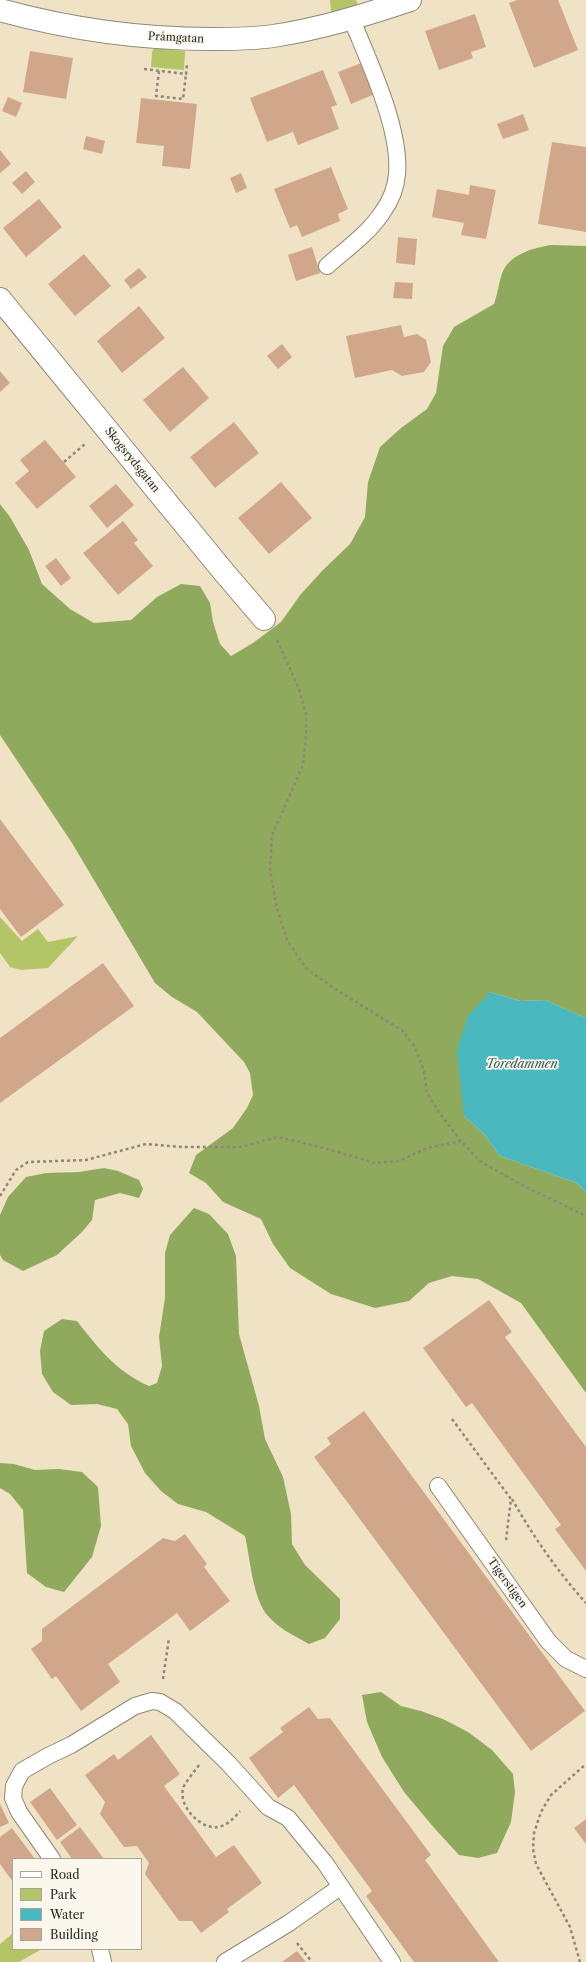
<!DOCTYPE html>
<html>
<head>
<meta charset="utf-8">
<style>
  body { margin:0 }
  #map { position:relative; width:586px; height:1962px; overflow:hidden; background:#f0e3c5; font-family:"Libre Caslon Text",serif }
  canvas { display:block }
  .legend { position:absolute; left:12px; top:1858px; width:130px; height:92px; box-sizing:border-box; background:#fbf7ec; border:1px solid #a8a59f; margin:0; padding:5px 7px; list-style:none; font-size:12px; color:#2b2b2b }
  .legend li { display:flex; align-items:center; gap:8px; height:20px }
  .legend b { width:20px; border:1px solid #a8a59f }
</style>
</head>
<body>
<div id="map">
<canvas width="586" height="1962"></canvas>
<ul class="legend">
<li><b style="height:5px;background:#fff"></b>Road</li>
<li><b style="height:11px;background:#b4c568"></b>Park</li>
<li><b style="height:11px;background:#49b9bf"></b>Water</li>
<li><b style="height:11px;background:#d1a78b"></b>Building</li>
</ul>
</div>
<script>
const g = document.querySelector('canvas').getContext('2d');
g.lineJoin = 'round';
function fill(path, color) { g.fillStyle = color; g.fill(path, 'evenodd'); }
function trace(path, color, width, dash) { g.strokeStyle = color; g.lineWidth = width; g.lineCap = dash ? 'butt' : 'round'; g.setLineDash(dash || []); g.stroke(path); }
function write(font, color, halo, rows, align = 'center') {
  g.font = font + ' "Libre Caslon Text",serif'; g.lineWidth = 3.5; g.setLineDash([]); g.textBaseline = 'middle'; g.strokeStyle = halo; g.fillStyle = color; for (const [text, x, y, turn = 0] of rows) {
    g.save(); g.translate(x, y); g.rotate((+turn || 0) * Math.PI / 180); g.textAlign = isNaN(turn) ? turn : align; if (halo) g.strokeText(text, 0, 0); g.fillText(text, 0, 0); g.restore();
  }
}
fill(new Path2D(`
  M330 0H356L358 5 331 12Z
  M154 48 185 51 184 70 151 67 152 52Z
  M0 917 22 941 38 929 48 942 78 936 48 968 21 970 10 967 0 953Z
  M13 1933V1949H42L19 1962H0V1944Z`), '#b4c568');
fill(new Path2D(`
  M551 245 586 246V1018L545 1000 520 1001 490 992 464 1116 485 1135 500 1156 577 1183 586 1192V1393L521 1303 478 1279 452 1276 429 1283 409 1301 375 1308 331 1294 290 1268 273 1244 261 1219 223 1202 206 1183 189 1173 196 1155 233 1128 247 1108 253 1095 250 1073 244 1062 197 1012 172 997 155 983 72 843 0 735V504L10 517 29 550 42 584 70 609 94 623 131 620 157 597 181 584 200 586 210 603 213 622 220 644 231 656 253 643 281 622 301 594 323 570 350 544 365 517 368 482 380 447 401 428 427 409 436 393 443 346 454 327 494 304C498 293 499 281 503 271 512 253 534 248 551 245Z
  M104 1168 118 1171 139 1180 143 1189 139 1198 120 1193 95 1200 92 1220 82 1232 57 1255 23 1271 3 1260 0 1255V1215L8 1197 26 1177 46 1173 79 1172Z
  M194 1208 209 1214 228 1234 236 1256 239 1334 259 1406 265 1439 283 1477 291 1514 292 1544 305 1565 340 1599V1619L325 1638 309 1644C295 1636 279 1629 268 1616 253 1600 250 1558 245 1536L206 1512 178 1504 161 1491 145 1473 131 1446 128 1424 117 1409 97 1404 71 1405 53 1392 42 1374 40 1351 44 1331 62 1319 77 1321C98 1348 117 1372 149 1386L157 1383 162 1366 159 1337 165 1298V1253L170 1235Z
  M0 1463 14 1464 35 1470 59 1469 82 1472 98 1487 101 1526 92 1557 64 1592 46 1587 27 1573 23 1510 10 1494 0 1488Z
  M381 1692 401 1706 421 1711 443 1719 468 1732 492 1750 513 1774 515 1792 511 1822 497 1853 478 1858 459 1855 436 1830 404 1792 382 1757 367 1722 362 1695Z`), '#8faa5c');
fill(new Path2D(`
  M490 992 520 1001 545 1000 586 1018V1192L577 1183 500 1156 485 1135 464 1116 457 1050 468 1016Z`), '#49b9bf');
fill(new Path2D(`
  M517 0H558L578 50 534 68 509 3Z
  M475 14 486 47 471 52 473 58 439 70 425 31Z
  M30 51 73 58 66 99 23 92Z
  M364 62 377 93 351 104 338 72Z
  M323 70 337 105 331 107 339 129 298 145 293 132 267 142 250 98Z
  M8 97 22 103 16 117 2 111Z
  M141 98 197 104 190 169 162 166 164 146 136 143Z
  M523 114 529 130 503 139 497 124Z
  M86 136 105 141 102 154 83 149Z
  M552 142 586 147V232L538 224Z
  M0 150 11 164 0 173Z
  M331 167 348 209 338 214 340 221 302 237 297 225 290 228 274 189Z
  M26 171 35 182 22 194 12 183Z
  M241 173 247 188 236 193 230 178Z
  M470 185 496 190 486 239 461 235 464 223 432 217 437 189 469 195Z
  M39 199 62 227 26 257 3 228Z
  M398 237 417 239 415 265 396 263Z
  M312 247 320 273 296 281 288 255Z
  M84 254 111 286 75 316 48 284Z
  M139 268 147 277 131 289 124 280Z
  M395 282 413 283 412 299 393 298Z
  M139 306 165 338 122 373 97 341Z
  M401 325 404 337 417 334 426 340 431 362 424 372 402 376 392 370 355 378 346 336Z
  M282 344 292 357 278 369 267 356Z
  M183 367 209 398 170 432 143 400Z
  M0 371 10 383 0 392Z
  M234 422 259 453 215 488 190 457Z
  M45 440 76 477 37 509 15 483 29 471 20 460Z
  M281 482 312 518 269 554 238 518Z
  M116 484 134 505 107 528 89 506Z
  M123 521 138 540 134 543 153 566 118 595 83 553Z
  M56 558 71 578 61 586 45 566Z
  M0 819 64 905 21 937 0 909Z
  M103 963 134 1006 0 1103V1038Z
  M489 1300 512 1332 505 1337 586 1447V1571L555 1529 561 1525 472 1403 466 1407 423 1348Z
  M364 1411 585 1711 531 1751 314 1457 331 1444 327 1438Z
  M185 1534 207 1564 204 1567 230 1601 190 1631 177 1613 108 1664 120 1682 81 1711 56 1676 52 1679 31 1649 42 1641V1629L163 1538 175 1541Z
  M309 1707 318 1719 330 1718 431 1855 425 1860 499 1962H414L366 1896 372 1891 294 1785 278 1798 249 1758 283 1732 280 1728Z
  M151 1735 180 1774 164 1786 216 1857 234 1845 262 1883 227 1909 229 1912 201 1933 192 1921H179L145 1874 149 1863 137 1846 124 1847 100 1814 105 1802 85 1775 114 1754 118 1760Z
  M50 1788 77 1825 57 1840 30 1802Z
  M0 1804 9 1823 0 1827Z
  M586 1819V1844L574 1828Z
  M80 1827 104 1859H72L60 1842Z
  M12 1828 35 1859H13V1882L0 1864V1837Z
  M297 1951 306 1962H282Z`), '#d1a78b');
const lane = new Path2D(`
  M327 266C345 250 368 234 382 213 390 202 396 188 397 174 401 129 369 62 352 20
  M438 1486 548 1641 566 1659 586 1669
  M52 1859 19 1812 13 1798 14 1786 22 1771 48 1756 71 1745 135 1706 152 1701 160 1702 175 1711 228 1763 268 1807 288 1818 325 1863 392 1962
  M100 1949 103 1962
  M225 1962 289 1923 340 1887`);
const street = new Path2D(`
  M0 10C69 29 141 39 212 39 232 39 253 39 273 36 320 29 365 15 410 0
  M0 299 223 571 264 619`);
trace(lane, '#8e8778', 18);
trace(street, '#8e8778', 24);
trace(new Path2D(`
  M144 69 186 74 187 65
  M159 71 156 96 183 99 186 74
  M64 462 85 444
  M277 640 299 689 306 714V737L303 765 272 835 270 871 277 908 287 940 306 968 335 989 403 1031 415 1047 424 1071 427 1093 438 1111 461 1141 480 1161 518 1183 586 1216
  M0 1196 16 1170 28 1162 86 1160 146 1144 183 1147H241L278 1137 324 1148 375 1163 399 1161 427 1148 461 1141
  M452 1419 511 1499 506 1540
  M512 1499C533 1536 557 1571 586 1603
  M163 1679 169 1638
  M199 1765C194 1772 188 1779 184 1786 176 1804 200 1830 218 1827 227 1826 235 1817 240 1811
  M297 1943 312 1962
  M580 1962 570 1927 536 1864 533 1849 534 1833 541 1812 551 1795 586 1764`), '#8e8778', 2.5, [3, 3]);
trace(lane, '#fff', 16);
trace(street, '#fff', 22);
write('11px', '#2b2b2b', '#fbf7ec', [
  ["Pråmgatan",176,38,3],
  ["Skogsrydsgatan",132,460,51],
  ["Tigerstigen",507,1583,54]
]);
write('italic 12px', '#365d5f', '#fbf7ec', [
  ["Toredammen",522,1065]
]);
</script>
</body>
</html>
